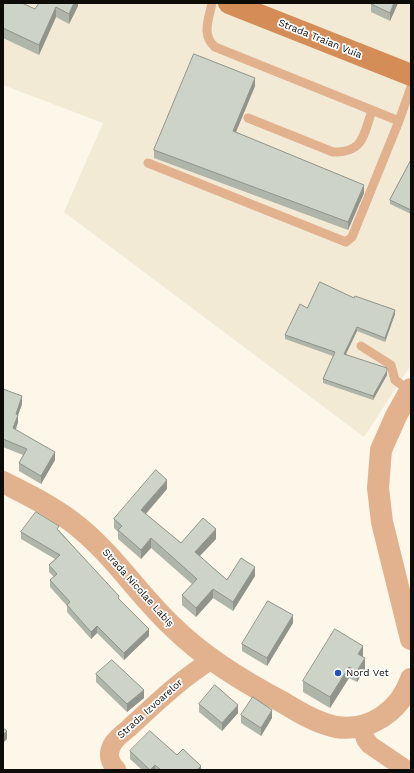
<!DOCTYPE html>
<html>
<head>
<meta charset="utf-8">
<style>
  body { margin:0 }
  #map { position:relative; width:414px; height:773px; overflow:hidden; background:#fcf7e9; font-family:"Work Sans",sans-serif }
  canvas { display:block }
  .frame { position:absolute; inset:0; border:4px solid #0e0c07; pointer-events:none }
</style>
</head>
<body>
<div id="map">
<canvas width="414" height="773"></canvas>
<div class="frame"></div>
</div>
<script>
const g = document.querySelector('canvas').getContext('2d');
g.lineJoin = 'round';
function fill(path, color) { g.fillStyle = color; g.fill(path, 'evenodd'); }
function trace(path, color, width, dash) { g.strokeStyle = color; g.lineWidth = width; g.lineCap = dash ? 'butt' : 'round'; g.setLineDash(dash || []); g.stroke(path); }
function write(font, color, halo, rows, align = 'center') {
  g.font = font + ' "Work Sans",sans-serif'; g.lineWidth = 3.5; g.setLineDash([]); g.textBaseline = 'middle'; g.strokeStyle = halo; g.fillStyle = color; for (const [text, x, y, turn = 0] of rows) {
    g.save(); g.translate(x, y); g.rotate((+turn || 0) * Math.PI / 180); g.textAlign = isNaN(turn) ? turn : align; if (halo) g.strokeText(text, 0, 0); g.fillText(text, 0, 0); g.restore();
  }
}
fill(new Path2D(`
  M3 3H411V365L364 437 64 212 103 123 3 85Z`), '#f2ead5');
trace(new Path2D(`
  M212 3C209 19 201 35 215 47L399 121
  M248 118 333 152C364 153 363 135 372 111
  M148 163 346 242 352 237 399 121 411 87
  M361 346 391 365 395 380 410 391`), '#e2b18e', 9);
trace(new Path2D(`
  M361 727 366 740 370 745 407 770
  M117 770C110 763 107 755 112 745 115 739 124 732 129 728 156 703 182 678 213 659`), '#e2b18e', 19);
trace(new Path2D(`
  M411 389 396 416 381 450 378 488 382 522 411 639
  M3 482C28 495 54 507 76 525 113 554 138 594 172 626 204 658 244 682 284 703 300 713 317 723 336 727 370 732 400 711 411 679`), '#e2b18e', 22);
trace(new Path2D(`
  M229 3 411 75`), '#d48d57', 22);
fill(new Path2D(`
  M3 3 35 9 78 3V6L69 24 56 17 39 55 3 38Z
  M398 3 390 21 371 12V4Z
  M255 86 236 132 364 193 348 230 154 158V150Z
  M411 160V214L390 204V200Z
  M354 298 395 314 385 342 357 331 346 354 387 375 373 400 323 383V379L333 356 285 339V335L307 308Z
  M3 389 22 404 18 415V422L16 430 55 460 41 484 19 471V463L23 455 3 447Z
  M167 489 146 514 181 543 216 539 200 556 227 580 255 576 233 611 213 598 196 617 182 605V595L192 584 151 548 141 559 118 539V532L114 528V519Z
  M59 530 119 599 149 636 124 660 97 633 91 639 67 612V606L50 587V580L54 577 49 572V565L55 559 21 539V532Z
  M293 623 267 666 242 651V644Z
  M363 657 365 669 357 682 349 678 330 708 303 692V681Z
  M96 674 144 698 127 712 96 682Z
  M199 704 238 713 222 731 199 712Z
  M241 715 272 718 261 736 241 723Z
  M130 751 177 755 201 770H142L130 759Z`), '#b0b5aa');
fill(new Path2D(`
  M74 3H78V6L69 24V14Z
  M394 3H398L390 21V13Z
  M56 7V17L39 55V45Z
  M255 78V86L233 139V131Z
  M364 185V193L348 230V222Z
  M395 310V314L385 342V338Z
  M357 327V331L344 358V354Z
  M387 371V375L373 400V396Z
  M22 396V404L16 421V414Z
  M18 415V422L13 436V428Z
  M55 452V460L41 484V476Z
  M167 480V489L141 519V510Z
  M216 529V539L195 561V552Z
  M151 538V548L141 559V550Z
  M255 567V576L233 611V602Z
  M213 589V598L196 617V608Z
  M293 615V623L267 666V658Z
  M97 626V633L91 639V632Z
  M149 629V636L124 660V653Z
  M363 646V657L358 654Z
  M365 658V669L357 682V671Z
  M349 667V678L330 708V697Z
  M144 690V698L127 712V704Z
  M238 705V713L222 731V723Z
  M272 710V718L261 736V728Z
  M4 714V722L3 723V715Z
  M7 731V739L3 743V735Z
  M155 765V770H151Z
  M201 766V770H197Z`), '#90948b');
const building = new Path2D(`
  M3 3H22L35 9 39 3H74L69 14 56 7 39 45 3 28Z
  M371 3H394L390 13 371 4Z
  M194 54 255 78 233 131 364 185 348 222 154 150Z
  M411 160V210L390 200Z
  M320 282 354 298 355 296 395 310 385 338 357 327 344 354 387 368V371L373 396 323 379 335 352 285 335 300 304 307 308Z
  M3 389 22 396 16 414 18 415 13 428 55 452 41 476 19 463 27 449 3 439Z
  M156 470 167 480 141 510 181 543 203 518 216 529 195 552 227 580 241 558 255 567 233 602 213 589 196 608 182 595 197 579 151 538 141 550 118 530 122 526 114 519Z
  M36 512 59 526 57 529 119 596 118 598 149 629 124 653 97 626 91 632 67 605 70 602 50 580 57 574 49 565 60 555 21 532Z
  M268 601 293 615 267 658 242 644Z
  M335 629 363 646 358 654 365 658 357 671 349 667 330 697 303 681Z
  M112 660 144 690 127 704 96 674Z
  M215 685 238 705 222 723 199 704Z
  M253 697 272 710 261 728 241 715Z
  M3 728 7 731 3 735Z
  M150 731 177 755 183 749 201 766 197 770H161L155 765 150 770 130 751Z`);
fill(building, '#cdd3c6');
trace(building, '#90948b', 1);
for (const [x, y, r, color] of [
  [338,673,4,"#254fbd"]
]) { const dot = new Path2D(); dot.arc(x, y, r, 0, 2 * Math.PI); g.fillStyle = color; g.fill(dot); trace(dot, '#fff', 1.5); }
write('10px', '#0e0c07', '#fff', [
  ["Strada Traian Vuia",320,39,22],
  ["Strada Nicolae Labiș",138,588,48],
  ["Strada Izvoarelor",150,709,-42]
]);
write('10px', '#0e0c07', '#fff', [
  ["Nord Vet",346,673]
], 'left');
</script>
</body>
</html>
